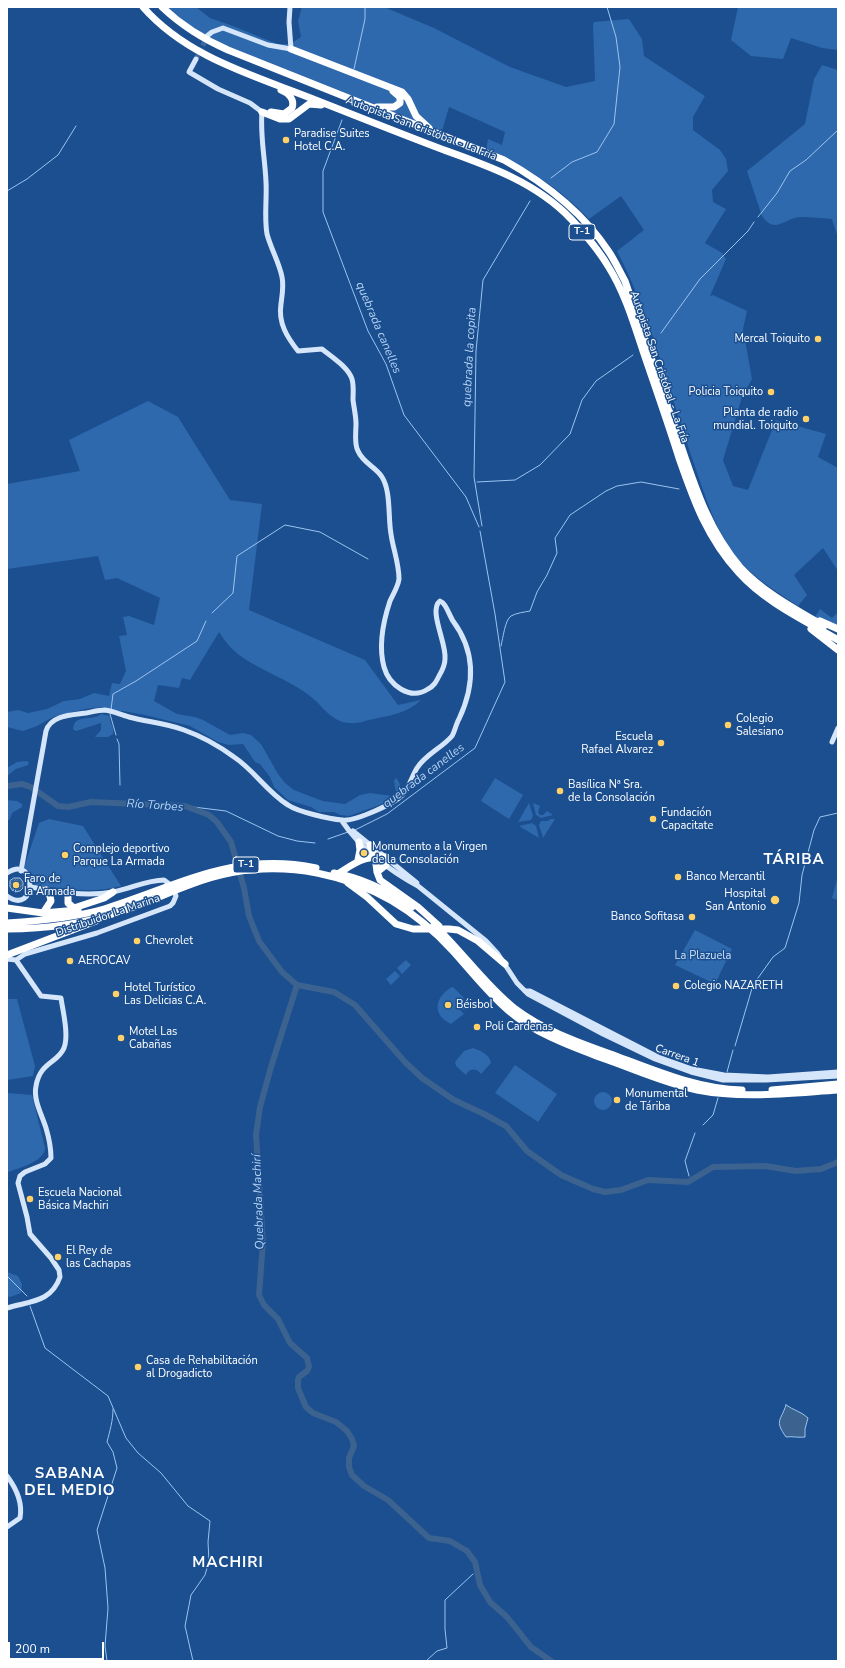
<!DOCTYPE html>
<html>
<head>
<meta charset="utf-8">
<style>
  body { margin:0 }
  #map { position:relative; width:845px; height:1668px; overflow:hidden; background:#1b4f8f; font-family:"Nunito Sans",sans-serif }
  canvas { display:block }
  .frame { position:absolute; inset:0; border:8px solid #fff; pointer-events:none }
  .scale { position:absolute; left:8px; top:1642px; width:96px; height:18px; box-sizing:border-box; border:2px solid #fff; border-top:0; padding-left:5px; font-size:12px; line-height:14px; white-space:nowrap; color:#fff; -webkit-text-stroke:3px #1b4f8f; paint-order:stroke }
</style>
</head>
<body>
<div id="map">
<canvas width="845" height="1668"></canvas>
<div class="frame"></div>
<div class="scale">200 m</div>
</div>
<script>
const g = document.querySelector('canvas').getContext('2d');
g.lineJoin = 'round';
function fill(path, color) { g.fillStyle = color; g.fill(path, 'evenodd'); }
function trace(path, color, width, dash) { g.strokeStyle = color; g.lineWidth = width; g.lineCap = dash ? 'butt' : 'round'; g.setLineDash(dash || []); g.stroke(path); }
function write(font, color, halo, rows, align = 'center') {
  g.font = font + ' "Nunito Sans",sans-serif'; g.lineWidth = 3; g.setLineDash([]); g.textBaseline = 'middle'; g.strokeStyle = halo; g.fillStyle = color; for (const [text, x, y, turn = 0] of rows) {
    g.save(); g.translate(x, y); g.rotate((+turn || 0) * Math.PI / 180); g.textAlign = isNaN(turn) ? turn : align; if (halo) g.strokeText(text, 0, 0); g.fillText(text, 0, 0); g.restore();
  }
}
fill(new Path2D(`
  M162 7H196L210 18 233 26 277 44H290L301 37 298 21 302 7H384L434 28 510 67 566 87 595 81 593 24 594 22 629 19 642 39 644 56 705 96 693 117V130L720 150 726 159 728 171 712 190 713 202 726 209 705 243 722 253 726 259 710 296 713 295 747 311 743 329 752 379 742 397 723 460 733 486 748 490 776 420 826 434 818 457 838 468V571L823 548 794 575 807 595 798 606C773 589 745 573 729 547 711 519 702 486 691 455 668 387 650 315 617 251L644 230 621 196 589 219C557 186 528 168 486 150L488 139 502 145 505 132 449 107 442 131 434 132 228 50Z
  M738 7H838V50L822 48 791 38 783 59 751 56 731 40Z
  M822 65 838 70V238L832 219C821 218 811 217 800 217 785 218 775 235 762 216L747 171 805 124 814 79Z
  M148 401 178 417 230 500 262 504 249 610 365 660 398 705 421 700C407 713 392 715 374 719 366 720 358 724 350 723 332 723 322 705 310 696 288 679 261 671 239 655 230 648 225 641 219 632L190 680 182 678 179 688 158 685 154 701 177 714 195 717 203 720 230 735 243 733 251 735 261 744 278 774 285 783 294 790 307 795 323 801 345 804 360 795 370 793 392 796 396 792 394 781 396 778C400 782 401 787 400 793L392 799 377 806 349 816 340 815 334 812H319L311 807 288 800 274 787 270 777 260 764 255 762 243 744 229 745 218 742 190 726 145 715 123 711 115 712 102 707 85 709 53 717 37 726 23 731 7 727V712L18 710 28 713 47 709 64 701 80 699 94 693 109 696 112 683 120 684 126 671 119 636 127 635 123 617 129 616 154 625 160 598 117 578 105 580 98 556 7 569V484L80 471 69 440Z
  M820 609 832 618 838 612V633L814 619Z
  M101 714 110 716C109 723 115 727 113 734L108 737H95L101 730V723L76 731 73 729C74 713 93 722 101 714Z
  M26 761 29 762 28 765 16 769 7 776V768L17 762Z
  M495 778 523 795 509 819 481 801Z
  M7 800 17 801 22 804V807L12 813 10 819 7 821Z
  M529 803 533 816 531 820 518 822Z
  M533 803 540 806 538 812 540 815H543L547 811 553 815 541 818 536 815Z
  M49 819 83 826 121 886C92 894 64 889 35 885L33 875 24 867 39 823Z
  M550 819H555L543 838 539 825 541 821H548Z
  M532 823 536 826 539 838 519 826Z
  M838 876V900L832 898Z
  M695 930 732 949 715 984 675 965Z
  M406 960 411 965 402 974 397 968Z
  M395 971 400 976 391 985 386 979Z
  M453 987 464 998 459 1004 464 1001 468 1005 464 1010 459 1006 460 1010 464 1014 451 1024C436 1017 433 1004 445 992 448 990 449 988 453 987Z
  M7 999H17L35 1066 33 1076 7 1080Z
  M473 1048C480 1050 490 1055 491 1063L481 1074C477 1068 469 1068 466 1075L456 1066 455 1062 464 1051Z
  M515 1065 557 1094 538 1122 495 1093Z
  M594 1101a9 9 0 1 1 18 0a9 9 0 1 1-18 0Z
  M7 1093 32 1095 45 1148C45 1161 18 1169 7 1172Z
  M7 1272 18 1276 22 1284 21 1293 10 1297 7 1296Z`), '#2e69ad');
const water = new Path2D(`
  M14 878H20L23 882V888L20 891 15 892 16 889 21 886 18 881 15 880 12 883V886L14 889 13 891 10 887V881Z
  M786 1405C793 1410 802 1412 808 1418L805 1429V1437C798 1438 793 1436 786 1437 774 1420 781 1421 786 1405Z`);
fill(water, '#3c6290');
trace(water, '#9cc4f0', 1);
trace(new Path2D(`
  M354 69 365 19V7
  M342 120 323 171V212L368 331 386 364 404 415 466 497 479 527
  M551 178 572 162 597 152 614 124 620 67 616 37 607 7
  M7 191 27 179 58 155 76 126
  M758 217 777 193 790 171 806 160 838 130
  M661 333 700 279 748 231 754 222
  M477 482 515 480 540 465 570 434 582 400 596 381 633 355
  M482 526 474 477 476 351 483 280 530 201
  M212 613 233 593 237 556 285 525 320 532 368 559
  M501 646C503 638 505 620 511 616 516 613 525 612 530 611L537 592 547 575 557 553 555 538 570 515 606 491 617 486 641 482 679 489
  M111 710 113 694 136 681 197 641 206 621
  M110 714 116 735
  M117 739 119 744 120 785
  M185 806 226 811 278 836 297 841 315 843
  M355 830 387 814 475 748 505 682 495 614 480 531
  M328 839 348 832
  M735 1046 753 985 773 957 785 948 799 903 802 875 814 830 820 817 838 813
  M727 1072 733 1050
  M703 1125 713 1115 718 1098
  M689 1176 685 1161 695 1133
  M7 1276 27 1296
  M30 1306 45 1348 108 1396 126 1438 138 1453 161 1473 188 1506 210 1521 208 1542 209 1561 205 1575 191 1595 185 1626 193 1661
  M107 1661 105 1646 108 1608 105 1568 97 1530 117 1468 113 1452 107 1442C110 1430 113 1421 113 1409
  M426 1661 437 1651 447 1648 445 1629V1600L473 1574`), '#9cc4f0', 1);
trace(new Path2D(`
  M7 786 22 784 31 787 58 806 68 807 91 802 185 806 209 815 217 822 231 842 244 888 249 916 259 941 282 972 297 985 334 992 355 1005 405 1062 422 1078 454 1100 484 1114 506 1126 527 1151 561 1175 593 1189 605 1192 621 1190 648 1180 688 1182 713 1167 765 1166 796 1171 821 1169 838 1162
  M297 985 271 1067 260 1107 256 1135 263 1242 259 1295 264 1305 278 1319 290 1343 307 1358 309 1367 307 1371 299 1377 298 1380V1388L306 1407 313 1413 336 1422 347 1431 352 1439 354 1446 349 1458V1467L352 1475 364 1486 388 1500 429 1538 450 1541 467 1551 475 1562 480 1585 490 1602 507 1617 531 1647 551 1661`), '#3c6290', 6);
trace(new Path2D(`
  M196 59 207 37`), '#3d69a0', 5, [5, 2.5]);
trace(new Path2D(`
  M207 36 212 32 223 28 268 45 291 49 289 22 290 7
  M832 742 838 728
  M342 821C360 848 390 871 418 886L486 941 498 954 517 983 528 994 603 1034 655 1059 691 1072 723 1080H766L838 1076
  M353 831 417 883
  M21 871 46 731C51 715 72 715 86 713 92 712 98 710 105 710 113 711 121 715 129 717 147 722 166 723 184 730 201 736 219 746 234 757 254 770 267 792 288 805 298 812 330 819 342 820 354 822 397 803 404 793 410 785 412 776 417 768 426 754 442 748 452 736 455 731 456 724 459 719 475 685 476 652 453 621 449 615 446 603 440 601 428 610 447 644 445 659 445 664 442 671 439 676 436 682 434 686 428 689 410 701 389 685 384 667 378 645 383 622 390 601 393 594 398 587 399 579 399 563 393 549 391 534 388 518 391 491 382 477 376 467 363 463 358 451 354 444 356 432 356 424 356 416 354 408 353 400 353 393 354 386 352 379 348 367 332 357 322 349L298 351C287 337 278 323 281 304 282 295 284 286 282 277 279 262 271 249 267 234 264 217 267 199 266 182 265 158 260 136 262 112L250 103 218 89 189 72 196 59
  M7 873C38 853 37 917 7 896
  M7 959 16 960 25 954 97 933 170 906 173 903 176 896 172 886 164 880C147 880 130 889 113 892 86 897 57 892 31 887
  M525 991H530L658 1057 692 1069 724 1075 768 1077 838 1072
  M7 1308C29 1301 51 1303 60 1277L59 1270 51 1258 30 1234 27 1217 18 1183 20 1176 25 1172 45 1164 51 1158C51 1148 49 1138 46 1128 42 1115 33 1100 36 1086 40 1062 58 1063 64 1048 69 1035 63 1012 61 998L41 996 16 960
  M7 1476C16 1488 23 1502 20 1518L7 1527`), '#d6e6fa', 5);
trace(new Path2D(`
  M143 7C186 56 249 74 308 97 354 115 399 133 444 150 489 166 537 183 571 219 584 233 598 249 608 266 625 293 634 324 644 354 656 389 668 423 679 458 694 501 707 538 739 573 765 602 804 620 838 640
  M162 7C182 26 203 39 228 50L504 160C545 183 583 212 609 252 615 261 620 272 625 281 641 328 657 375 673 422 691 473 704 525 740 567 763 592 795 609 824 626
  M291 49 402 92 408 99 416 116 429 128
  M377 107H394L400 103V97L393 91
  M262 112 280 119H289L309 104 321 105
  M271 112 284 114 292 108C295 100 289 93 281 90
  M820 621 838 629
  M811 629 838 650
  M370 845 375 856 377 872 380 880 418 907 439 926
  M358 860 360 850 359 842
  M377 872 386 865
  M334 873C363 878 388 891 412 907
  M338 874C354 863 366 855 386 857
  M348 883 367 897 396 924 413 929H449L458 930 478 941 505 964
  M68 893V903L76 910
  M7 908 43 913 78 910
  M71 909 104 898 113 892
  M43 913 51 901 50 896 46 890
  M7 923C39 921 73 918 104 909 178 886 234 851 316 868
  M434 925C462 951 484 984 514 1008 544 1031 580 1043 616 1056 656 1071 698 1089 742 1090
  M7 929C45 929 83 924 119 912 144 904 167 893 192 884 231 869 275 865 317 873 373 884 415 910 453 951 471 971 488 993 509 1011 536 1034 570 1046 602 1058 634 1069 664 1083 697 1090 743 1099 791 1093 838 1090
  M7 955 96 921
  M772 1090 838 1084`), '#fff', 7);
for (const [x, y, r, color] of [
  [286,140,4,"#ffd166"],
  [818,339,4,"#ffd166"],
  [771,392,4,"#ffd166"],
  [806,419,4,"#ffd166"],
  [728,725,4,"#ffd166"],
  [661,743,4,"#ffd166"],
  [560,791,4,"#ffd166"],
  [653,819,4,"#ffd166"],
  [364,853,4,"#ffd166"],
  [65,855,4,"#ffd166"],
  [678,877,4,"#ffd166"],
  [16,885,4,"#ffd166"],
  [775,900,5,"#ffd166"],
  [692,917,4,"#ffd166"],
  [137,941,4,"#ffd166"],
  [70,961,4,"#ffd166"],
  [676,986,4,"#ffd166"],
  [116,994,4,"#ffd166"],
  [448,1005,4,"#ffd166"],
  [477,1027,4,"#ffd166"],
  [121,1038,4,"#ffd166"],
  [617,1100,4,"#ffd166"],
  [30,1199,4,"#ffd166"],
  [58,1257,4,"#ffd166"],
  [138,1367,4,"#ffd166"]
]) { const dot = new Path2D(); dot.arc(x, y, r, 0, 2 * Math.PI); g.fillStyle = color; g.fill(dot); trace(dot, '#1b4f8f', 1.5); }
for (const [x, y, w] of [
  [582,232,26],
  [246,865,26]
]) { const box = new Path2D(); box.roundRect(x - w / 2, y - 8, w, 16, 3); g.fillStyle = '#1b4f8f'; g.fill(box); trace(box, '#fff', 1); }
write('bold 10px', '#fff', null, [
  ["T-1",582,232],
  ["T-1",246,865]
]);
write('11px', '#fff', '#1b4f8f', [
  ["Autopista San Cristóbal - La Fría",421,129,21],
  ["Autopista San Cristóbal - La Fría",659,367,71],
  ["Distribuidor La Marina",108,916,-19],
  ["Carrera 1",677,1056,20]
]);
write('11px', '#fff', '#1b4f8f', [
  ["Paradise Suites",294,134],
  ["Hotel C.A.",294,147],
  ["Mercal Toiquito",810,339,"right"],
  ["Policia Toiquito",763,392,"right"],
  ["Planta de radio",798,413,"right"],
  ["mundial. Toiquito",798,426,"right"],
  ["Colegio",736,719],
  ["Salesiano",736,732],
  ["Escuela",653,737,"right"],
  ["Rafael Alvarez",653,750,"right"],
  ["Basílica Nª Sra.",568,785],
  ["de la Consolación",568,798],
  ["Fundación",661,813],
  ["Capacitate",661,826],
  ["Monumento a la Virgen",372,847],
  ["de la Consolación",372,860],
  ["Complejo deportivo",73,849],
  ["Parque La Armada",73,862],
  ["Banco Mercantil",686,877],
  ["Faro de",24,879],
  ["la Armada",24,892],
  ["Hospital",766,894,"right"],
  ["San Antonio",766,907,"right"],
  ["Banco Sofitasa",684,917,"right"],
  ["Chevrolet",145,941],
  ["AEROCAV",78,961],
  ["Colegio NAZARETH",684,986],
  ["Hotel Turístico",124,988],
  ["Las Delicias C.A.",124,1001],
  ["Béisbol",456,1005],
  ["Poli Cardenas",485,1027],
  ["Motel Las",129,1032],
  ["Cabañas",129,1045],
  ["Monumental",625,1094],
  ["de Táriba",625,1107],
  ["Escuela Nacional",38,1193],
  ["Básica Machiri",38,1206],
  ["El Rey de",66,1251],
  ["las Cachapas",66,1264],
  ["Casa de Rehabilitación",146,1361],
  ["al Drogadicto",146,1374]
], 'left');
write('11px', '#cfe3fa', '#1b4f8f', [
  ["La Plazuela",703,956]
]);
write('italic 12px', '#b5d3f5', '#1b4f8f', [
  ["quebrada canelles",378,328,67],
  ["quebrada la copita",470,357,-87],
  ["quebrada canelles",424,776,-37],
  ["Río Torbes",155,806,4],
  ["Quebrada Machirí",259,1202,-92]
]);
g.letterSpacing = '1px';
write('bold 15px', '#fff', '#1b4f8f', [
  ["TÁRIBA",794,860],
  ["SABANA",70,1474],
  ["DEL MEDIO",70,1491],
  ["MACHIRI",228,1563]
]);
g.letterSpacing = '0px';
</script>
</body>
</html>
